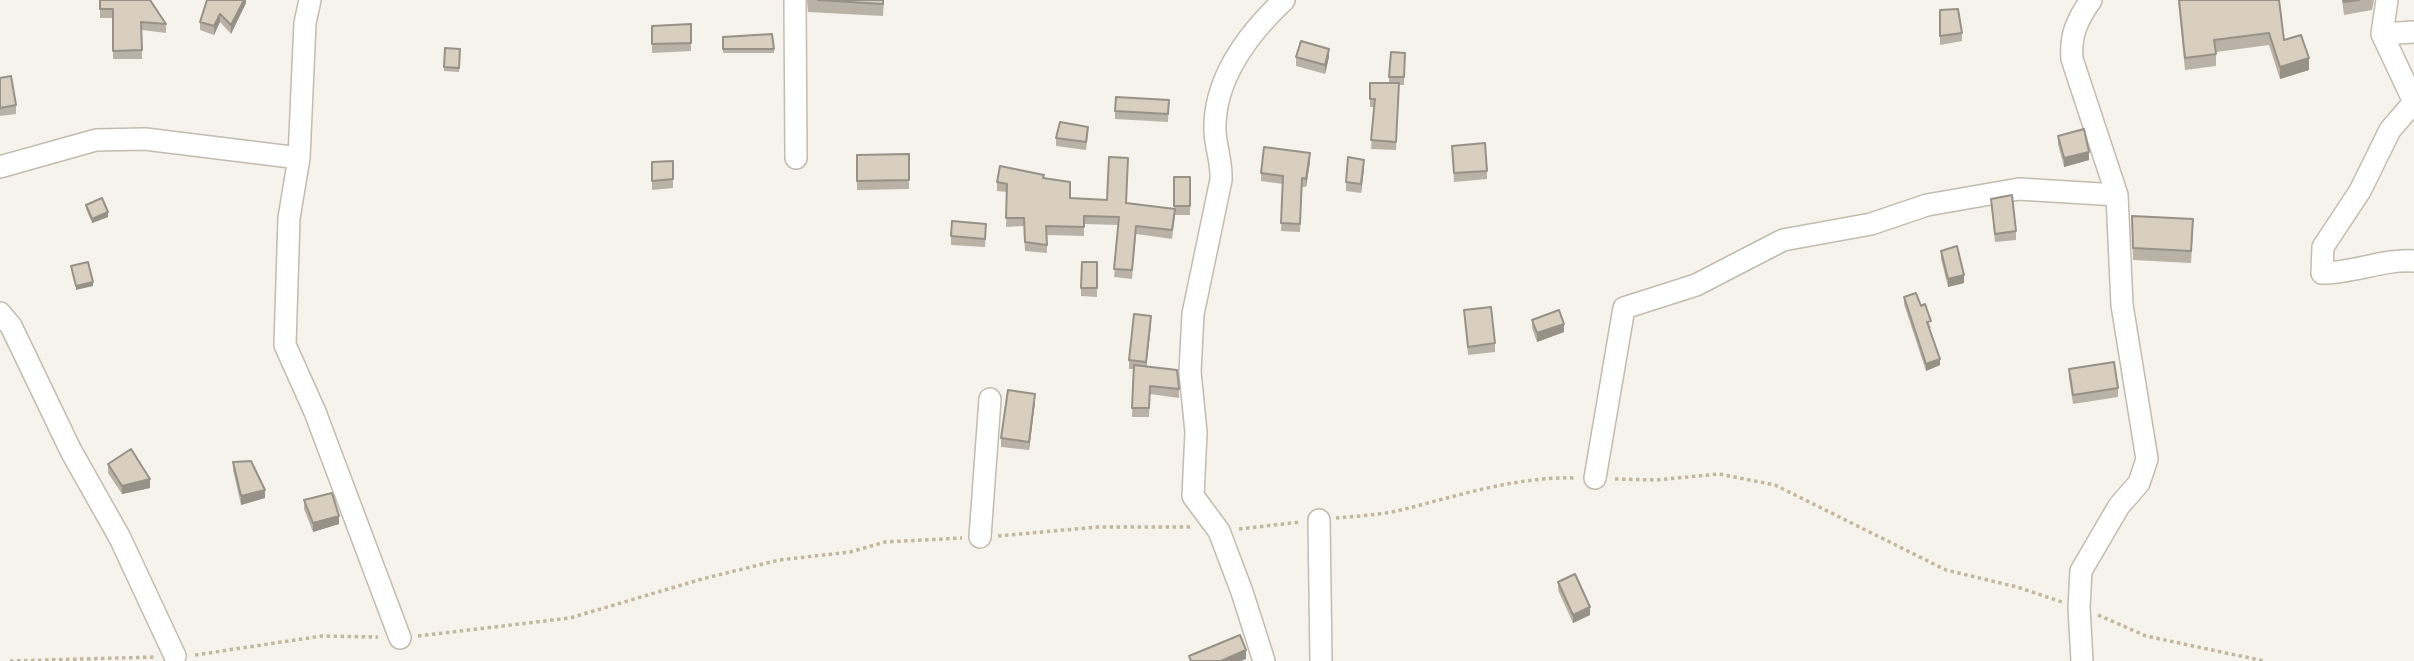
<!DOCTYPE html>
<html>
<head>
<meta charset="utf-8">
<style>
  body { margin:0 }
  canvas { display:block; background:#f6f3ec }
</style>
</head>
<body>
<canvas width="2414" height="661"></canvas>
<script>
const g = document.querySelector('canvas').getContext('2d');
g.lineJoin = 'round';
function trace(path, color, width, dash) { g.strokeStyle = color; g.lineWidth = width; g.lineCap = dash ? 'butt' : 'round'; g.setLineDash(dash || []); g.stroke(path); }
function fill(path, color) { g.fillStyle = color; g.fill(path, 'evenodd'); }
const street = new Path2D(`
  M310 0 305 23 299 158 289 218 285 345 315 412 400 638
  M795 0 796 158
  M2387 0 2382 34 2414 102
  M2382 34 2414 32
  M2414 102 2390 130 2360 191 2323 247 2322 273C2353 273 2383 259 2414 261
  M0 167 96 140 145 139 299 158
  M0 313 11 326 71 451 120 538 175 656
  M1595 478 1624 308 1696 285 1783 240 1871 224 1927 205 2019 189 2117 195
  M1319 520 1321 661
  M980 537 990 399
  M1264 661 1242 592 1219 531 1193 496 1196 432 1190 372 1193 314 1221 180C1222 163 1216 148 1215 132 1213 79 1248 34 1284 0
  M2082 661 2079 607 2081 571 2119 506 2139 483 2147 459 2122 305 2117 195 2072 59C2070 35 2077 20 2091 0`);
trace(street, '#c2bbae', 24);
trace(new Path2D(`
  M1615 479 1656 480 1719 474 1775 485 1946 570 2017 587 2062 602
  M1336 518C1357 516 1380 515 1401 510 1457 496 1517 476 1576 478
  M1239 529 1301 522
  M998 536 1098 527H1193
  M2098 615 2146 636 2264 661
  M418 636 570 618 702 579 779 560 850 552 885 542 962 538
  M195 655 322 636 378 637
  M10 661 156 657`), '#c4b79f', 3.5, [3.5, 3.5]);
trace(street, '#fff', 21);
fill(new Path2D(`
  M100 0 166 24V33L142 30V59H113V18H100Z
  M246 0V3L231 34 220 22 214 35 200 30V22Z
  M807 0H884L883 16 808 12Z
  M2178 0H2279L2284 40 2309 70 2280 79 2269 45 2216 52V66L2185 70Z
  M2342 0H2374L2372 10 2344 15Z
  M1940 10 1962 33V41L1940 45Z
  M691 24V51L652 53V26Z
  M723 37 774 49V53H723Z
  M445 48 460 49 459 72 444 71Z
  M1405 53 1404 85H1399L1396 150 1371 149 1374 107H1370V83H1389V77Z
  M1296 57H1329L1325 74 1296 66Z
  M0 78 16 105V114L0 116Z
  M1169 100 1168 122 1115 119V111Z
  M1088 135 1086 150 1056 146V138Z
  M2058 136 2089 160 2064 167 2058 144Z
  M1452 146 1487 171V179L1454 182Z
  M909 154V189L857 190V155Z
  M673 161V188L652 190V162Z
  M1310 162 1306 187H1302L1300 232 1281 231 1283 184 1261 181V173Z
  M1364 169 1361 193 1346 191V182Z
  M1174 177H1190V215H1175L1172 239 1136 234 1132 279 1114 277 1119 225 1084 224V236L1047 235V253L1025 251 1024 226 1006 227 1007 192 997 191V182L1044 179 1070 198 1174 209Z
  M1991 199 2016 231V240L1995 242Z
  M86 205 108 217 92 223 86 209Z
  M2132 216 2193 231 2191 263 2133 260Z
  M986 232 985 247 951 245V236Z
  M1941 251 1964 283 1948 287 1941 259Z
  M1097 262V297L1081 296V288Z
  M1904 297 1921 306 1931 328H1929L1940 365 1926 371 1904 304Z
  M1464 310 1495 343V352L1468 355Z
  M1532 320 1564 332 1537 342 1532 328Z
  M1151 324 1146 367 1179 389V398L1150 394 1149 417H1132L1133 369H1129V360Z
  M2069 369 2118 388V397L2073 404 2069 377Z
  M1035 402 1029 450 1001 447V438Z
  M233 462 265 498 241 505 233 470Z
  M108 464 150 488 122 494 108 473Z
  M304 500 339 524 313 532 304 509Z
  M1558 582 1590 615 1573 623 1558 590Z`), '#bab2a6');
fill(new Path2D(`
  M244 0H246V3L231 34V25Z
  M220 14V22L214 35V26Z
  M1329 49V57L1325 74V65Z
  M2309 58V70L2280 79V67Z
  M2089 152V160L2064 167V158Z
  M1310 153V162L1306 187V179Z
  M1364 160V169L1361 193V184Z
  M108 212V217L92 223V219Z
  M1964 275V283L1948 287V279Z
  M93 282V286L76 290V286Z
  M1151 316V324L1146 370V362Z
  M1564 324V332L1537 342V333Z
  M1940 359V365L1926 371V364Z
  M1035 394V402L1029 450V442Z
  M150 479V488L122 494V486Z
  M265 490V498L241 505V496Z
  M339 516V524L313 532V523Z
  M1590 607V615L1573 623V615Z
  M1246 650V659L1241 661H1221Z`), '#979187');
const building = new Path2D(`
  M100 0H150L166 24 141 22 142 50 113 51V9H100Z
  M207 0H244L231 25 220 14 214 26 200 22Z
  M818 0H883V4Z
  M2179 0H2279L2284 40 2301 35 2309 58 2280 67 2269 33 2214 40 2216 54 2185 58Z
  M2343 0H2359L2344 2Z
  M1958 9 1962 33 1940 36V10Z
  M691 24V43L652 44V26Z
  M772 34 774 49H723V37Z
  M1301 41 1329 49 1325 65 1296 57Z
  M445 48 460 49 459 68 444 67Z
  M1391 52 1405 53 1404 77H1389Z
  M11 76 16 105 0 108V78Z
  M1370 83H1399L1396 142 1371 140 1375 99H1370Z
  M1116 97 1169 100 1168 114 1115 111Z
  M1060 122 1088 127 1086 142 1056 138Z
  M2084 129 2089 152 2064 158 2058 136Z
  M1485 143 1487 171 1454 173 1452 146Z
  M1264 147 1310 153 1306 179 1302 178 1300 224 1281 223 1283 176 1261 173Z
  M909 154V180L857 181V155Z
  M1109 157 1128 158 1126 203 1175 209 1172 230 1136 226 1132 270 1114 269 1119 217 1084 216V227L1046 226 1047 245 1025 242 1024 218H1006L1007 184 997 182 1000 166 1044 175 1043 178 1070 182V198L1107 200Z
  M1348 157 1364 160 1361 184 1346 182Z
  M673 161V179L652 181V162Z
  M1174 177H1190V206H1174Z
  M2012 195 2016 231 1995 234 1991 199Z
  M102 198 108 212 92 219 86 205Z
  M2132 216 2193 219 2191 251 2133 248Z
  M952 221 986 224 985 239 951 236Z
  M1957 246 1964 275 1948 279 1941 251Z
  M88 262 93 282 76 286 71 266Z
  M1082 262H1097V288H1081Z
  M1916 293 1921 306 1925 304 1931 321 1927 322 1940 359 1926 364 1904 297Z
  M1491 307 1495 343 1468 347 1464 310Z
  M1559 310 1564 324 1537 333 1532 320Z
  M1134 314 1151 316 1146 362 1129 360Z
  M2114 362 2118 388 2073 395 2069 369Z
  M1134 365 1177 370 1179 389 1150 386 1149 408H1132Z
  M1008 390 1035 394 1029 442 1001 438Z
  M131 449 150 479 122 486 108 464Z
  M251 461 265 490 241 496 233 462Z
  M332 493 339 516 313 523 304 500Z
  M1575 574 1590 607 1573 615 1558 582Z
  M1240 635 1246 650 1221 661H1191L1189 656Z`);
fill(building, '#d8cfc1');
trace(building, '#979187', 2);
</script>
</body>
</html>
